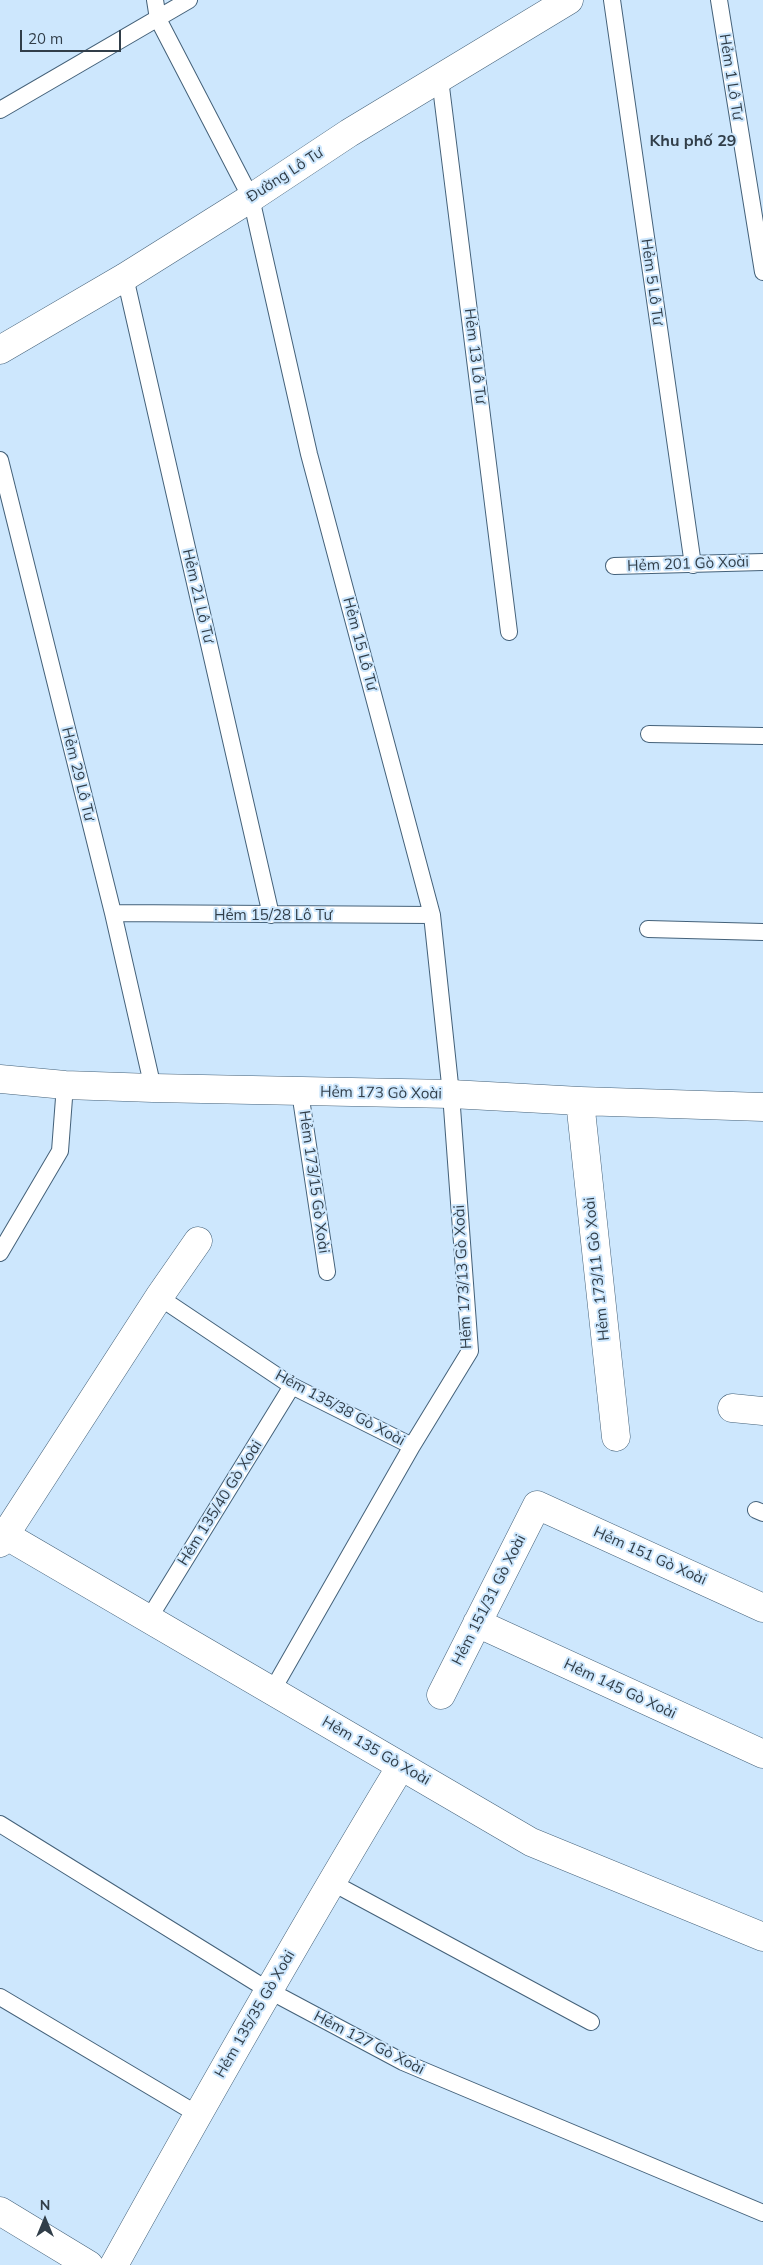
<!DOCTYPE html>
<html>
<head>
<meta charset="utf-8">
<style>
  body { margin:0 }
  #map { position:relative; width:763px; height:2265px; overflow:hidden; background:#cde7fd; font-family:Mulish,sans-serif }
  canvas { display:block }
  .north { position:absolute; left:20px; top:2195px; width:50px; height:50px; -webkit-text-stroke:4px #cde7fd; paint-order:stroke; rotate:0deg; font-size:14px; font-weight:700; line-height:20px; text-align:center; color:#313e49 }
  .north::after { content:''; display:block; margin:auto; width:18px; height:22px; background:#313e49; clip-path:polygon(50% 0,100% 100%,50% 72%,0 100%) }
  .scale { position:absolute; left:20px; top:30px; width:101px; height:22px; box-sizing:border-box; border:2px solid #313e49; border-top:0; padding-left:6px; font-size:15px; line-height:18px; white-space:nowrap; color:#313e49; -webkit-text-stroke:4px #cde7fd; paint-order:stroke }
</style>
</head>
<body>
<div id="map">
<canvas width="763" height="2265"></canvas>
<div class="north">N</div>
<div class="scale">20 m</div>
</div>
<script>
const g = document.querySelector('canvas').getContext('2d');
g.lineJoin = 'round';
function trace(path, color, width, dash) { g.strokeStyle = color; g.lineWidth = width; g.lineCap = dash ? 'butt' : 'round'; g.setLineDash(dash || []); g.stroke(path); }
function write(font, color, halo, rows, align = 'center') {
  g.font = font + ' Mulish,sans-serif'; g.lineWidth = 4; g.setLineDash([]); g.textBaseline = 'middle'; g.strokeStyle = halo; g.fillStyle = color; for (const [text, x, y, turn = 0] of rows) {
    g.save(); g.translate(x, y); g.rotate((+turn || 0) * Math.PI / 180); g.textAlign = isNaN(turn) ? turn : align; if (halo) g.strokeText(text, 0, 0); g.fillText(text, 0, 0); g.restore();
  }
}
const service = new Path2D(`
  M155 0 158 19 251 198 309 454 432 915 451 1094 470 1351 412 1446 272 1691
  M612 0 693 565
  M719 0 763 272
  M440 79 509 632
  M0 110 189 0
  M125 277 271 915
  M0 460 113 913 153 1088
  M614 566 763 562
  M649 734 763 736
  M113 913 432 915
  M648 929 763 932
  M300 1092 327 1272
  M0 1253 60 1151 65 1085
  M159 1297 292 1386 412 1446
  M756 1510 763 1513
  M148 1620 292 1386
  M0 1824 268 1990 403 2062 763 2213
  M331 1882 591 2022
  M0 1997 197 2114`);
const minor = new Path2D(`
  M0 350 125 277 251 198 349 133 569 0
  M0 1079 65 1085 153 1088 451 1094 580 1101 763 1107
  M580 1101 616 1437
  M732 1408 763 1411
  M5 1535 531 1842 763 1937
  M0 1543 159 1297 198 1241
  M477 1623 763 1754
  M441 1695 537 1505 763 1608
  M0 2211 89 2265
  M114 2265C207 2097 302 1930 401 1766`);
trace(service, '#446179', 18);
trace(minor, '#446179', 29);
trace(service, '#fff', 16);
trace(minor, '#fff', 28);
write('15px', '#313e49', '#cde7fd', [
  ["Hẻm 1 Lô Tư",731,77,81],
  ["Đường Lô Tư",285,175,-33],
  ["Hẻm 5 Lô Tư",652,282,82],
  ["Hẻm 13 Lô Tư",475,356,83],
  ["Hẻm 201 Gò Xoài",688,564,-2],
  ["Hẻm 21 Lô Tư",198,596,77],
  ["Hẻm 15 Lô Tư",360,644,75],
  ["Hẻm 29 Lô Tư",78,774,76],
  ["Hẻm 15/28 Lô Tư",273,915],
  ["Hẻm 173 Gò Xoài",381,1093,1],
  ["Hẻm 173/15 Gò Xoài",314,1182,82],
  ["Hẻm 173/11 Gò Xoài",597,1269,-96],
  ["Hẻm 173/13 Gò Xoài",463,1277,-93],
  ["Hẻm 135/38 Gò Xoài",340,1408,28],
  ["Hẻm 135/40 Gò Xoài",220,1503,-58],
  ["Hẻm 151 Gò Xoài",650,1556,24],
  ["Hẻm 151/31 Gò Xoài",489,1600,-63],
  ["Hẻm 145 Gò Xoài",620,1689,25],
  ["Hẻm 135 Gò Xoài",376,1751,30],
  ["Hẻm 135/35 Gò Xoài",255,2014,-60],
  ["Hẻm 127 Gò Xoài",369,2043,27]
]);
write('bold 16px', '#313e49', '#cde7fd', [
  ["Khu phố 29",693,141]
]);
</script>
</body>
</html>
